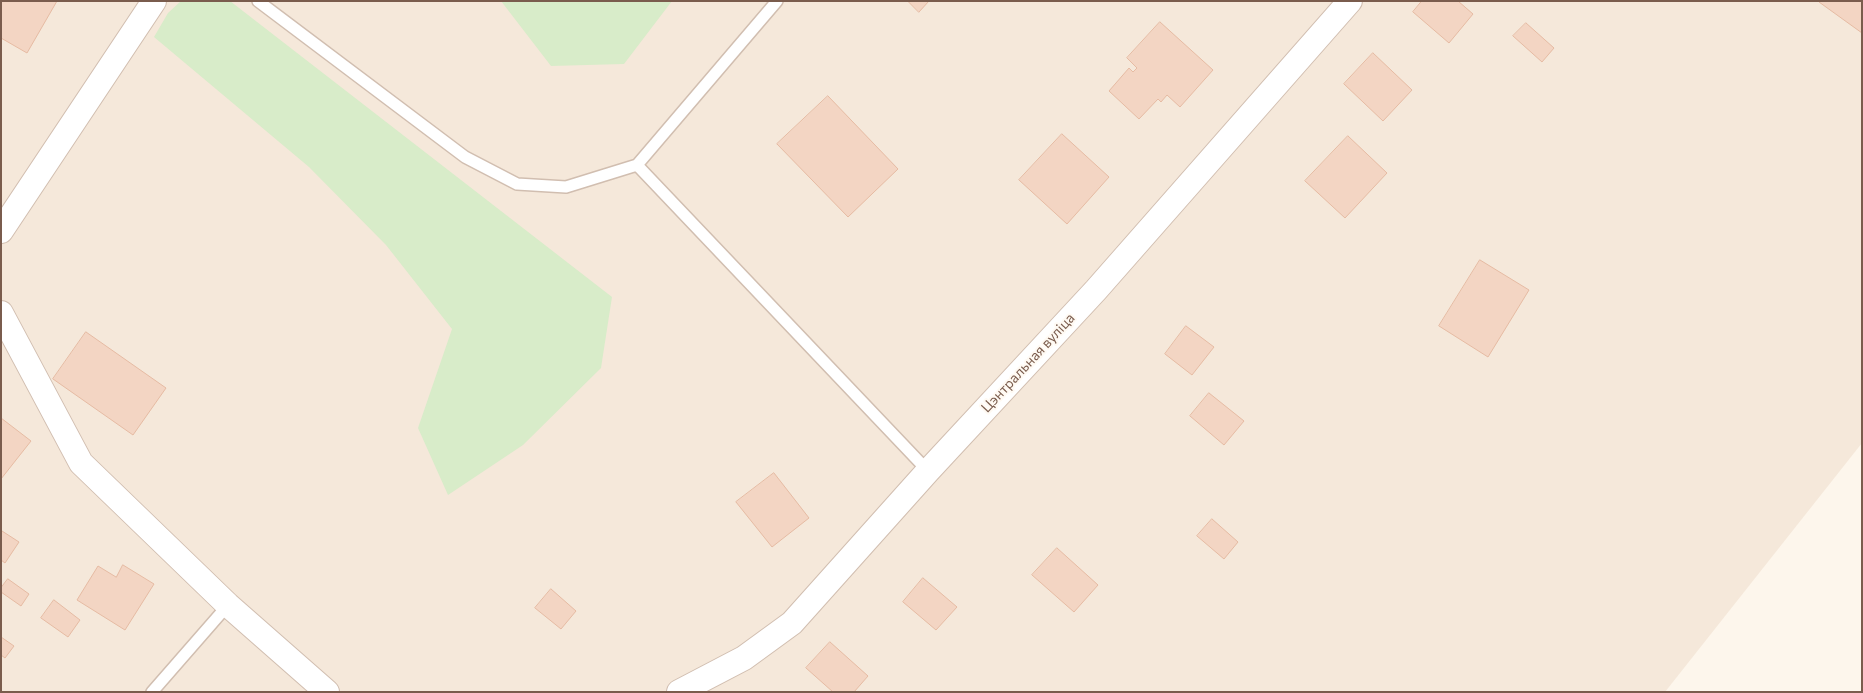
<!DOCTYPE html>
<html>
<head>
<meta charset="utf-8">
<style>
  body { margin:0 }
  #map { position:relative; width:1863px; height:693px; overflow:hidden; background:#fdf6ec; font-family:Commissioner,sans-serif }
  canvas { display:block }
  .frame { position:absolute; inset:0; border:2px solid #7a5c4d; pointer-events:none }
</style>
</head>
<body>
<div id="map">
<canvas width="1863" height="693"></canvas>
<div class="frame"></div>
</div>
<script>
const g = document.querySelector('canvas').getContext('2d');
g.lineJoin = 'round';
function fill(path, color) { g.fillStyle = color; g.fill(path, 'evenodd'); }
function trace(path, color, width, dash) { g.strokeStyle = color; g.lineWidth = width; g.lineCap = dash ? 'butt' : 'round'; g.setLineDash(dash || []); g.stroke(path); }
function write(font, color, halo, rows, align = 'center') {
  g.font = font + ' Commissioner,sans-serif'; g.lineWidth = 4; g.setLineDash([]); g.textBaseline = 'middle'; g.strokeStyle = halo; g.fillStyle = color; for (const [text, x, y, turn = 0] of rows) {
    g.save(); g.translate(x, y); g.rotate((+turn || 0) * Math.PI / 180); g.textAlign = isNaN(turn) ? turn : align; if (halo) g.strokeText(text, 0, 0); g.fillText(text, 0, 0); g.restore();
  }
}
fill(new Path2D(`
  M1 1H1862V443L1665 692H1Z`), '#f5e8da');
fill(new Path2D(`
  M181 1H230L612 297 601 368 523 445 448 495 418 428 452 329 386 245 309 167 154 37 168 13Z
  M501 1H672L624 64 551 66Z`), '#d8ecc9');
const building = new Path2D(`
  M1 1H57L27 53 1 38Z
  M908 1H929L919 12Z
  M1422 1H1458L1473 14 1449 43 1413 12Z
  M1862 1V33L1819 2V1Z
  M1160 22 1213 70 1180 107 1167 95 1161 102 1158 99 1139 119 1109 91 1129 68 1133 72 1137 68 1127 58Z
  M1526 23 1554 48 1542 62 1513 36Z
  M1373 53 1412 90 1383 121 1344 84Z
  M828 96 898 169 848 217 777 144Z
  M1062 134 1109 177 1067 224 1019 180Z
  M1348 136 1387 173 1345 218 1305 181Z
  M1480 260 1529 290 1488 357 1439 326Z
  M1186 326 1214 347 1192 375 1165 354Z
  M86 332 166 388 133 435 53 379Z
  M1209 393 1244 421 1224 445 1190 416Z
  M1 418 31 441 1 479Z
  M774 473 809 518 772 547 736 502Z
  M1212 519 1238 542 1224 559 1197 536Z
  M2 531 19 542 5 563 1 560Z
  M1057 548 1098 585 1074 612 1032 575Z
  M123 565 154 584 125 630 77 600 98 566 116 577Z
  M923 578 957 607 936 630 903 602Z
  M8 579 29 594 21 606 1 592V588Z
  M551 589 576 611 561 629 535 608Z
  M54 600 80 620 68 637 41 618Z
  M1 637 14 646 5 658 1 655Z
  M830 642 868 676 854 692H833L806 668Z`);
fill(building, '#f3d5c3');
trace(building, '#e6bba3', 1);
const lane = new Path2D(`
  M258 1 465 157 517 184 566 187 637 165 777 1
  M637 165 928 471
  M152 692 228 605`);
const street = new Path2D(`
  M1 231 154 1
  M1 313 81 463 228 605 327 692
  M679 692 744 658 792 623 928 471 1096 290 1350 1`);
trace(lane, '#d1beb0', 14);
trace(street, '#d1beb0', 26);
trace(lane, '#fff', 11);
trace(street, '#fff', 24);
write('14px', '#7a5c4d', '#fffaf3', [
  ["Цэнтральная вуліца",1028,363,-47]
]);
</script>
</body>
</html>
